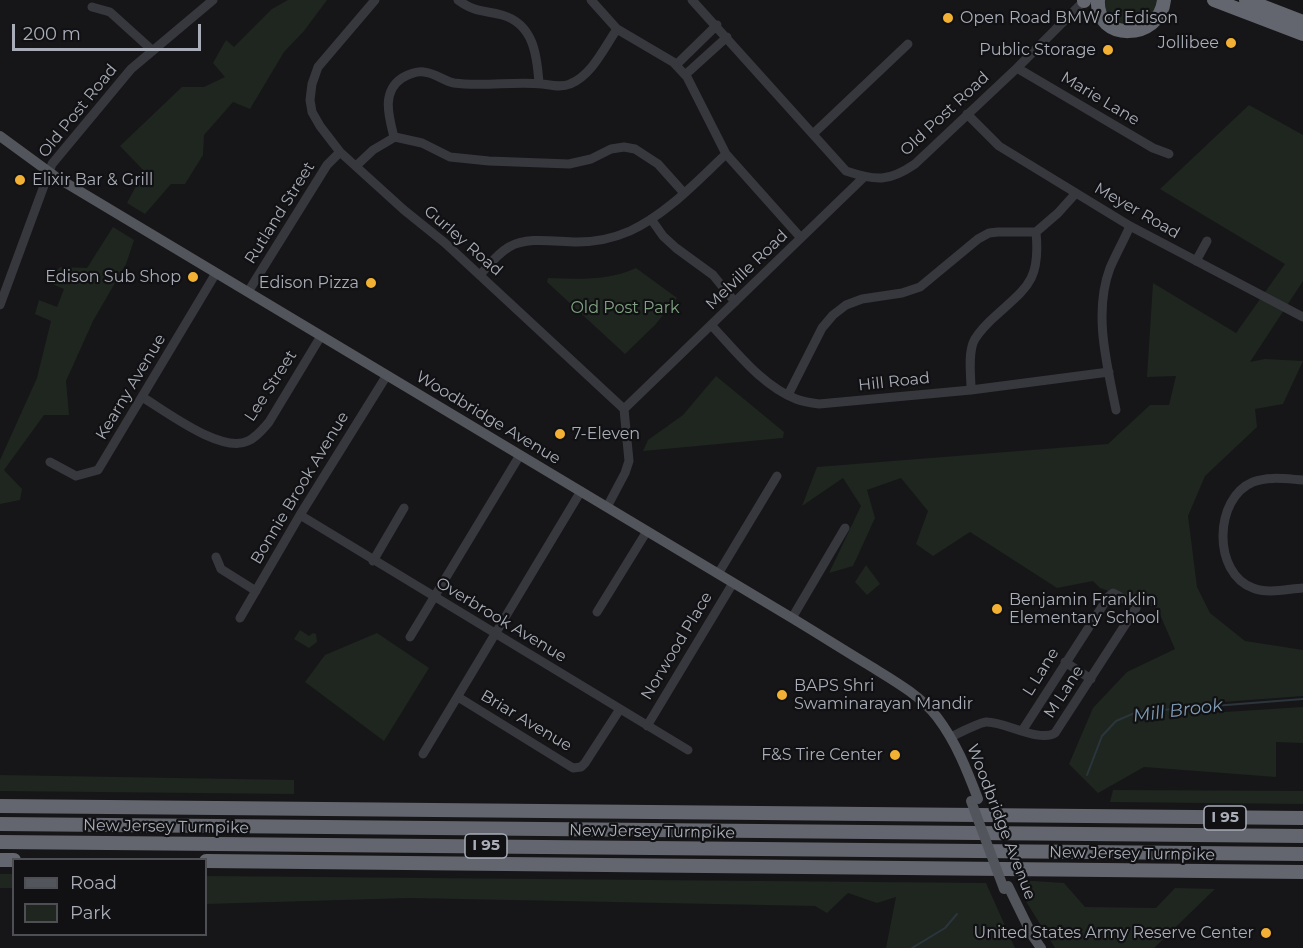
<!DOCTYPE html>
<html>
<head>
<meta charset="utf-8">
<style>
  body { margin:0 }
  #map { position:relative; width:1303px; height:948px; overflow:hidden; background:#161618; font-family:Montserrat,sans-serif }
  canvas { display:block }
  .legend { position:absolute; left:12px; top:858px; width:195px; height:78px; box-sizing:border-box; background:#111113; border:2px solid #4d4f55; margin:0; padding:8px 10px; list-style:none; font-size:18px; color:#a8adb8 }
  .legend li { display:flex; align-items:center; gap:12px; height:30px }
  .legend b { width:30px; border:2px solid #4d4f55 }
  .scale { position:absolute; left:12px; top:24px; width:189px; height:27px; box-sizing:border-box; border:3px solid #a8adb8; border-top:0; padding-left:8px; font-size:18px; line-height:21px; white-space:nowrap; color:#a8adb8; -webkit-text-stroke:4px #111113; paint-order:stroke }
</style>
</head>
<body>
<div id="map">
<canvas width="1303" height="948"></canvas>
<ul class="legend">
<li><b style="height:8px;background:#53555c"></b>Road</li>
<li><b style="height:16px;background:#1e261f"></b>Park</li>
</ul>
<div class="scale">200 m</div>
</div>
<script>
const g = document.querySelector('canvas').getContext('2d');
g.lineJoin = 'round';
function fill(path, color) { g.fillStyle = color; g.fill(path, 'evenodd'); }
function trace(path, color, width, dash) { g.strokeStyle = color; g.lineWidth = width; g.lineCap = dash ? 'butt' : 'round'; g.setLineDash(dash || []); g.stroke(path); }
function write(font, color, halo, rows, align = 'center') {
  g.font = font + ' Montserrat,sans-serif'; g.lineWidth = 4.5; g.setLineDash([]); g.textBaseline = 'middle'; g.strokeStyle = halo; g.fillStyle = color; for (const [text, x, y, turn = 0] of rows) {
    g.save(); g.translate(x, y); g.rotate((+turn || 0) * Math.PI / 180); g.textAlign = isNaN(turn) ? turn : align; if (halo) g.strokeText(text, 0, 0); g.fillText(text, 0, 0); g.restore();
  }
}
fill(new Path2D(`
  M288 0H327L304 31 284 52 250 109 233 102 204 135 203 155 185 184H171L145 214 127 203 144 171 120 146 182 87H204L225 77 213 63 226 40 234 47 272 9Z
  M1103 0H1160L1153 18 1126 28 1107 19Z
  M1249 105 1303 135V281L1250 362 1265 359 1303 361 1283 404 1255 409 1257 427 1205 476 1188 516 1197 587 1210 613 1245 641 1303 650V696L1196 704 1209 713 1303 707V743L1276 742V777L1144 767 1098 793 1069 764 1093 708 1127 672 1175 649 1157 608 1100 588 1093 581 1057 588 970 532 933 556 916 544 928 511 901 478 867 490 875 518 853 566 829 573 861 506 843 478 802 506 817 467 1108 444 1150 405H1169L1176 376 1147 377 1153 283 1236 333 1285 264 1160 189Z
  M113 227 134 240 126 264 93 321 66 381 69 415H44L4 470 22 489 20 500 0 504V460L37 378 51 321 35 314 39 300 57 307 64 289 47 282 60 267 87 268Z
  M636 268 677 298 655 325 625 354 547 282 548 278C578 279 608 281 636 268Z
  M716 376 784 432 783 438 643 451 648 440 683 415Z
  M866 565 880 584 867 595 855 582Z
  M300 630 309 636 313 633 316 634 317 642 309 648 294 639Z
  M377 633 429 668 384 741 305 682 325 655Z
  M0 775 294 780V794L0 791Z
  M1113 790 1303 791V804L1110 802Z
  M0 874H13V888H0Z
  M206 876 986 883 1015 948H886L896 897 877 903 848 893 827 913 815 906 410 898 206 904Z
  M1018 880 1064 883 1085 907 1156 908 1175 888 1215 889 1154 948H1055L1027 903Z`), '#1e261f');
trace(new Path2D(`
  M1087 775 1102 736 1116 721 1137 712 1303 699
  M912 948 945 928 957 914`), '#2c353c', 2);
trace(new Path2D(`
  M375 0 318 67 312 84 310 100 312 112 320 126 340 152 404 210 445 243 624 409 629 461 625 473 607 507
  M458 0C476 13 483 10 502 15 534 24 537 56 539 83
  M591 0 617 29 673 62 687 77 726 154 801 238
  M692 0 846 171C876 181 889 182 915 164L1017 68 1085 0
  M92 7 110 12 152 50
  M676 65 717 25
  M1017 68 1153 148 1169 154
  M685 75 727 37
  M967 114 999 146 1130 226 1303 317
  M813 134 908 44
  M394 137C389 117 381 92 402 78 409 74 416 71 424 72 435 73 444 81 454 83 481 87 515 81 542 84 551 85 561 88 570 84 592 75 604 48 617 29
  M356 166 373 150 395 137 422 143 450 157 489 161 569 164 591 159 611 149 624 147 635 149 658 164 684 193
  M651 219 663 236 676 248 713 275 735 302
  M1196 261 1207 241
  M480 275C489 265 497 254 509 247 528 236 556 242 577 242 594 242 614 238 630 231 667 214 697 181 726 154
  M248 292 327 165 340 152
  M0 305 52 164 131 69 213 0
  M711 325C736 351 762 386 796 399 804 402 812 403 819 404L971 390 1109 372
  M971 390C971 375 968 357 973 343 976 335 984 327 990 321 1025 288 1041 284 1036 232
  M788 395 822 328 833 315 846 305 862 299 902 293 920 287 978 239 989 233 998 232H1036L1058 213 1076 193
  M142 397C166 411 221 454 248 441 257 437 263 429 269 422L321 336
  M624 409 864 177
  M1116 410C1107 364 1093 313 1110 268 1116 254 1124 240 1130 226
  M50 462 76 476 98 470 216 273
  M1303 480C1287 479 1268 476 1253 482 1214 498 1212 573 1253 588 1268 594 1287 589 1303 588
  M300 515 688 750
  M216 557 221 569 256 591
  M373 561 404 508
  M718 574 777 476
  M597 612 647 531
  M240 618 300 515 387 375
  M792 618 845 528
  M410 637 520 455
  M1065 662 1091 679
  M458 697 573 768 581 767 585 763 620 709
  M647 726 733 583
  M951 737C959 733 978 723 986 722 1004 721 1039 743 1055 733L1136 608 1134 604 1113 593 1109 596 1022 731
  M423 754 581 491`), '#37383d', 9);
trace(new Path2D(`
  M0 136 56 177 792 618C817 633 842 649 867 664 891 679 919 694 937 717 956 742 967 770 978 799
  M1008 886 1032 935 1041 948`), '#53555c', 10);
trace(new Path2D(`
  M1098 0C1095 42 1160 41 1164 0
  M1214 0 1303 34
  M1246 0 1303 22
  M1084 1V0
  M0 806 1303 818
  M0 824 1303 836
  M0 842 1303 854
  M0 860H14
  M206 861 1303 872`), '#63666e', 14);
trace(new Path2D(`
  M971 801 1004 889`), '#53555c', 10);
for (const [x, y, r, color] of [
  [948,18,6,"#f2b134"],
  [1231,43,6,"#f2b134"],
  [1108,50,6,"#f2b134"],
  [20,180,6,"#f2b134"],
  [193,277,6,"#f2b134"],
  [371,283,6,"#f2b134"],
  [560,434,6,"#f2b134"],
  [997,609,6,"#f2b134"],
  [782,695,6,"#f2b134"],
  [895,755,6,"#f2b134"],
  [1266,933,6,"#f2b134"]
]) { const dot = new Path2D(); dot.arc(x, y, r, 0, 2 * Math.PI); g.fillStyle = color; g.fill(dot); trace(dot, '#111113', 2); }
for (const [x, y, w] of [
  [1225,818,42],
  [486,846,42]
]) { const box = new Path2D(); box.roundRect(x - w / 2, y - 12, w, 24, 4.5); g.fillStyle = '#111113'; g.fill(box); trace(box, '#a8adb8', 1.5); }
write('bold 15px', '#a8adb8', null, [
  ["I 95",1225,818],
  ["I 95",486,846]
]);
write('16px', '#a8adb8', '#111113', [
  ["Open Road BMW of Edison",960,18,"left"],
  ["Jollibee",1219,43],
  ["Public Storage",1096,50],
  ["Elixir Bar & Grill",32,180,"left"],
  ["Edison Sub Shop",181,277],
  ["Edison Pizza",359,283],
  ["7-Eleven",572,434,"left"],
  ["Benjamin Franklin",1009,600,"left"],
  ["Elementary School",1009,618,"left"],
  ["BAPS Shri",794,686,"left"],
  ["Swaminarayan Mandir",794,704,"left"],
  ["F&S Tire Center",883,755],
  ["United States Army Reserve Center",1254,933]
], 'right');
write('16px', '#a8adb8', '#111113', [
  ["Marie Lane",1100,99,31],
  ["Old Post Road",78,111,-51],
  ["Old Post Road",945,114,-43],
  ["Meyer Road",1137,211,30],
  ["Rutland Street",280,213,-58],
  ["Gurley Road",463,241,41],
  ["Melville Road",747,270,-44],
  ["Hill Road",894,382,-6],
  ["Lee Street",271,386,-57],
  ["Kearny Avenue",131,387,-59],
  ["Woodbridge Avenue",488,418,31],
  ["Bonnie Brook Avenue",300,488,-59],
  ["Overbrook Avenue",501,620,31],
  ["Norwood Place",677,646,-59],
  ["L Lane",1041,672,-58],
  ["M Lane",1064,692,-57],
  ["Briar Avenue",526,721,31],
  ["Woodbridge Avenue",1001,822,69],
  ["New Jersey Turnpike",166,827,1],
  ["New Jersey Turnpike",652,832,1],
  ["New Jersey Turnpike",1132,854,1]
]);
write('16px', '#7fa381', '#111113', [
  ["Old Post Park",625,308]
]);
write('italic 18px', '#7f9bb3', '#111113', [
  ["Mill Brook",1178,711,-7]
]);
</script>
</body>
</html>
